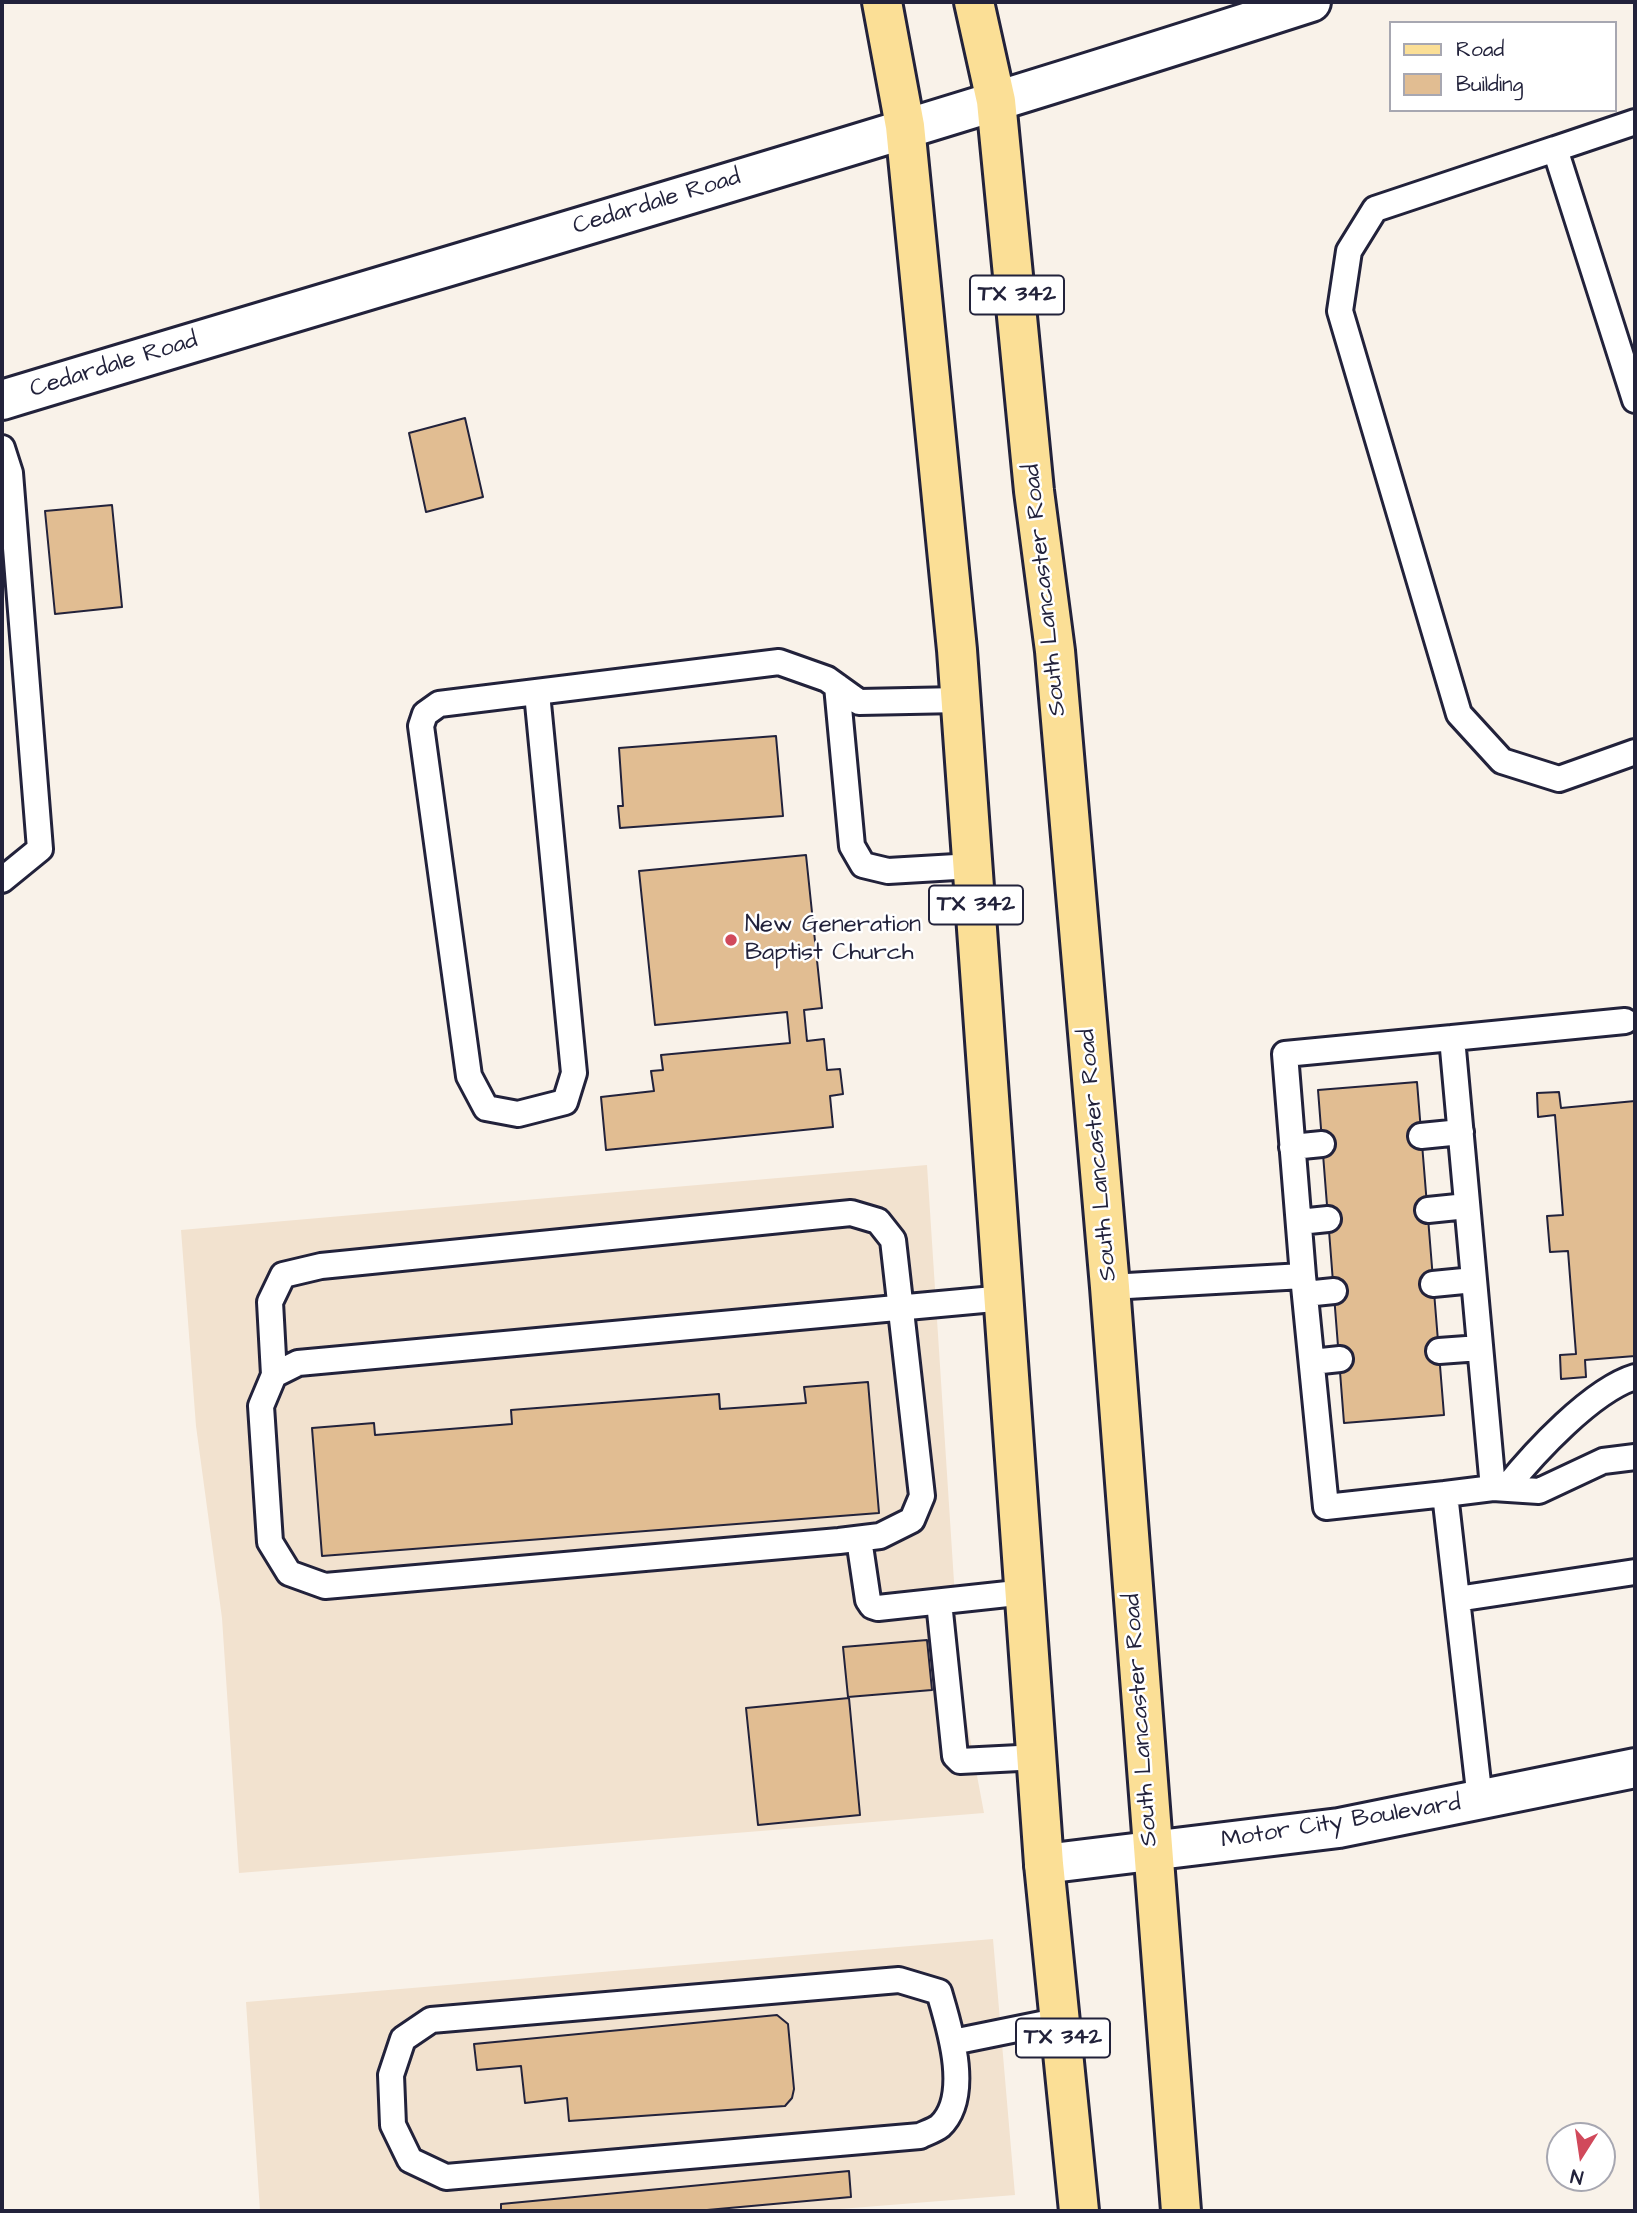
<!DOCTYPE html>
<html>
<head>
<meta charset="utf-8">
<style>
  body { margin:0 }
  #map { position:relative; width:1637px; height:2213px; overflow:hidden; background:#f9f2e9; font-family:"Architects Daughter",sans-serif }
  canvas { display:block }
  .frame { position:absolute; inset:0; border:4px solid #22223b; pointer-events:none }
  .legend { position:absolute; left:1389px; top:21px; width:228px; height:91px; box-sizing:border-box; background:#fff; border:2px solid #a7a7b1; margin:0; padding:9px 12px; list-style:none; font-size:21px; color:#22223b }
  .legend li { display:flex; align-items:center; gap:14px; height:35px }
  .legend b { width:35px; border:2px solid #a7a7b1 }
  .north { position:absolute; left:1546px; top:2122px; width:70px; height:70px; box-sizing:border-box; background:#fff; border:2px solid #a7a7b1; border-radius:50%; rotate:192deg; font-size:19px; font-weight:700; line-height:28px; text-align:center; color:#22223b }
  .north::after { content:''; display:block; margin:auto; width:24px; height:32px; background:#d1495b; clip-path:polygon(50% 0,100% 100%,50% 72%,0 100%) }
</style>
</head>
<body>
<div id="map">
<canvas width="1637" height="2213"></canvas>
<div class="frame"></div>
<ul class="legend">
<li><b style="height:9px;background:#fbdf96"></b>Road</li>
<li><b style="height:19px;background:#e1bd92"></b>Building</li>
</ul>
<div class="north">N</div>
</div>
<script>
const g = document.querySelector('canvas').getContext('2d');
g.lineJoin = 'round';
function fill(path, color) { g.fillStyle = color; g.fill(path, 'evenodd'); }
function trace(path, color, width, dash) { g.strokeStyle = color; g.lineWidth = width; g.lineCap = dash ? 'butt' : 'round'; g.setLineDash(dash || []); g.stroke(path); }
function write(font, color, halo, rows, align = 'center') {
  g.font = font + ' "Architects Daughter",sans-serif'; g.lineWidth = 5; g.setLineDash([]); g.textBaseline = 'middle'; g.strokeStyle = halo; g.fillStyle = color; for (const [text, x, y, turn = 0] of rows) {
    g.save(); g.translate(x, y); g.rotate((+turn || 0) * Math.PI / 180); g.textAlign = isNaN(turn) ? turn : align; if (halo) g.strokeText(text, 0, 0); g.fillText(text, 0, 0); g.restore();
  }
}
fill(new Path2D(`
  M927 1165 961 1690 984 1813 239 1873 222 1618 196 1426 181 1230Z
  M993 1939 1015 2195 815 2211H260L246 2002Z`), '#f2e2cf');
const building = new Path2D(`
  M465 418 483 497 426 512 409 433Z
  M112 505 122 607 55 614 45 511Z
  M776 736 783 816 620 828 618 806H623L619 748Z
  M806 855 822 1008 804 1010 807 1041 824 1039 827 1070 840 1069 843 1094 830 1096 833 1127 606 1150 601 1097 654 1091 651 1071 663 1070 661 1055 790 1043 787 1012 655 1025 639 871Z
  M1417 1082 1444 1415 1344 1423 1318 1090Z
  M1559 1092 1561 1108 1635 1101V1356L1585 1360 1586 1377 1561 1379 1560 1355 1576 1354 1568 1251 1550 1252 1547 1216 1563 1215 1555 1115 1538 1117 1537 1093Z
  M868 1382 879 1513 322 1556 312 1428 374 1423 375 1435 512 1424 511 1410 719 1394 720 1409 806 1403 804 1387Z
  M927 1640 932 1690 848 1697 843 1647Z
  M849 1698 860 1815 758 1825 746 1708Z
  M777 2015 788 2024 794 2089 792 2098 785 2106 569 2121 567 2098 525 2103 521 2066 477 2070 474 2044Z
  M849 2171 851 2197 696 2211H501V2204Z`);
fill(building, '#e1bd92');
trace(building, '#22223b', 2);
const lane = new Path2D(`
  M1635 122 1555 149 1635 400
  M1555 149 1375 209 1349 251 1340 311 1459 714 1502 761 1559 779 1635 752
  M2 448 10 473 40 849 2 880
  M837 686 852 846 863 865 888 871 973 866
  M537 693 574 1073 565 1102 518 1114 486 1108 469 1076 421 726 425 714 439 704 779 662 827 679 859 702 960 700
  M1452 1038 1625 1021
  M1421 1136 1461 1132
  M1292 1147 1322 1144
  M1428 1210 1467 1206
  M1299 1222 1328 1219
  M1303 1276 1326 1507 1445 1494
  M1433 1284 1474 1280
  M1110 1287 1303 1276 1285 1054 1452 1038 1493 1488 1445 1494 1480 1800
  M1305 1294 1334 1291
  M1439 1351 1480 1348
  M1312 1362 1340 1359
  M274 1375 270 1302 283 1275 321 1266 851 1213 878 1221 893 1240 922 1496 912 1520 880 1536 839 1541 325 1586 289 1573 270 1542 261 1406 274 1375 298 1363 1005 1298
  M1493 1488 1539 1491 1603 1461 1635 1457
  M1506 1488C1534 1453 1592 1390 1635 1377
  M859 1539 868 1600 872 1606 878 1608 1026 1592
  M1457 1599 1635 1572
  M939 1602 955 1756 960 1761 1039 1757
  M899 1980 939 1992C949 2026 972 2096 940 2126 935 2130 926 2133 920 2136L446 2177 410 2160 393 2125 391 2075 403 2039 431 2020Z
  M953 2042 1061 2020`);
const street = new Path2D(`
  M1044 1864 1339 1828 1635 1768`);
const secondary = new Path2D(`
  M2 400C438 268 877 142 1311 2`);
const primary = new Path2D(`
  M882 2 905 126 957 650 1044 1864 1079 2211
  M974 2 996 101 1034 491 1055 651 1110 1287 1181 2211`);
trace(lane, '#22223b', 30);
trace(street, '#22223b', 44);
trace(secondary, '#22223b', 44);
trace(primary, '#22223b', 44);
trace(lane, '#fff', 24);
trace(street, '#fff', 38);
trace(secondary, '#fff', 38);
trace(primary, '#fbdf96', 38);
for (const [x, y, r, color] of [
  [731,940,7,"#d1495b"]
]) { const dot = new Path2D(); dot.arc(x, y, r, 0, 2 * Math.PI); g.fillStyle = color; g.fill(dot); trace(dot, '#fff', 2.5); }
for (const [x, y, w] of [
  [1017,295,94],
  [976,905,94],
  [1063,2038,94]
]) { const box = new Path2D(); box.roundRect(x - w / 2, y - 19.5, w, 39, 5); g.fillStyle = '#fff'; g.fill(box); trace(box, '#22223b', 2); }
write('bold 23px', '#22223b', null, [
  ["TX 342",1017,295],
  ["TX 342",976,905],
  ["TX 342",1063,2038]
]);
write('24px', '#22223b', '#fff', [
  ["Cedardale Road",657,203,-17],
  ["Cedardale Road",114,366,-17],
  ["South Lancaster Road",1046,590,-96],
  ["South Lancaster Road",1099,1155,-95],
  ["South Lancaster Road",1142,1720,-94],
  ["Motor City Boulevard",1341,1823,-9]
]);
write('24px', '#22223b', '#fff', [
  ["New Generation",745,926],
  ["Baptist Church",745,954]
], 'left');
</script>
</body>
</html>
